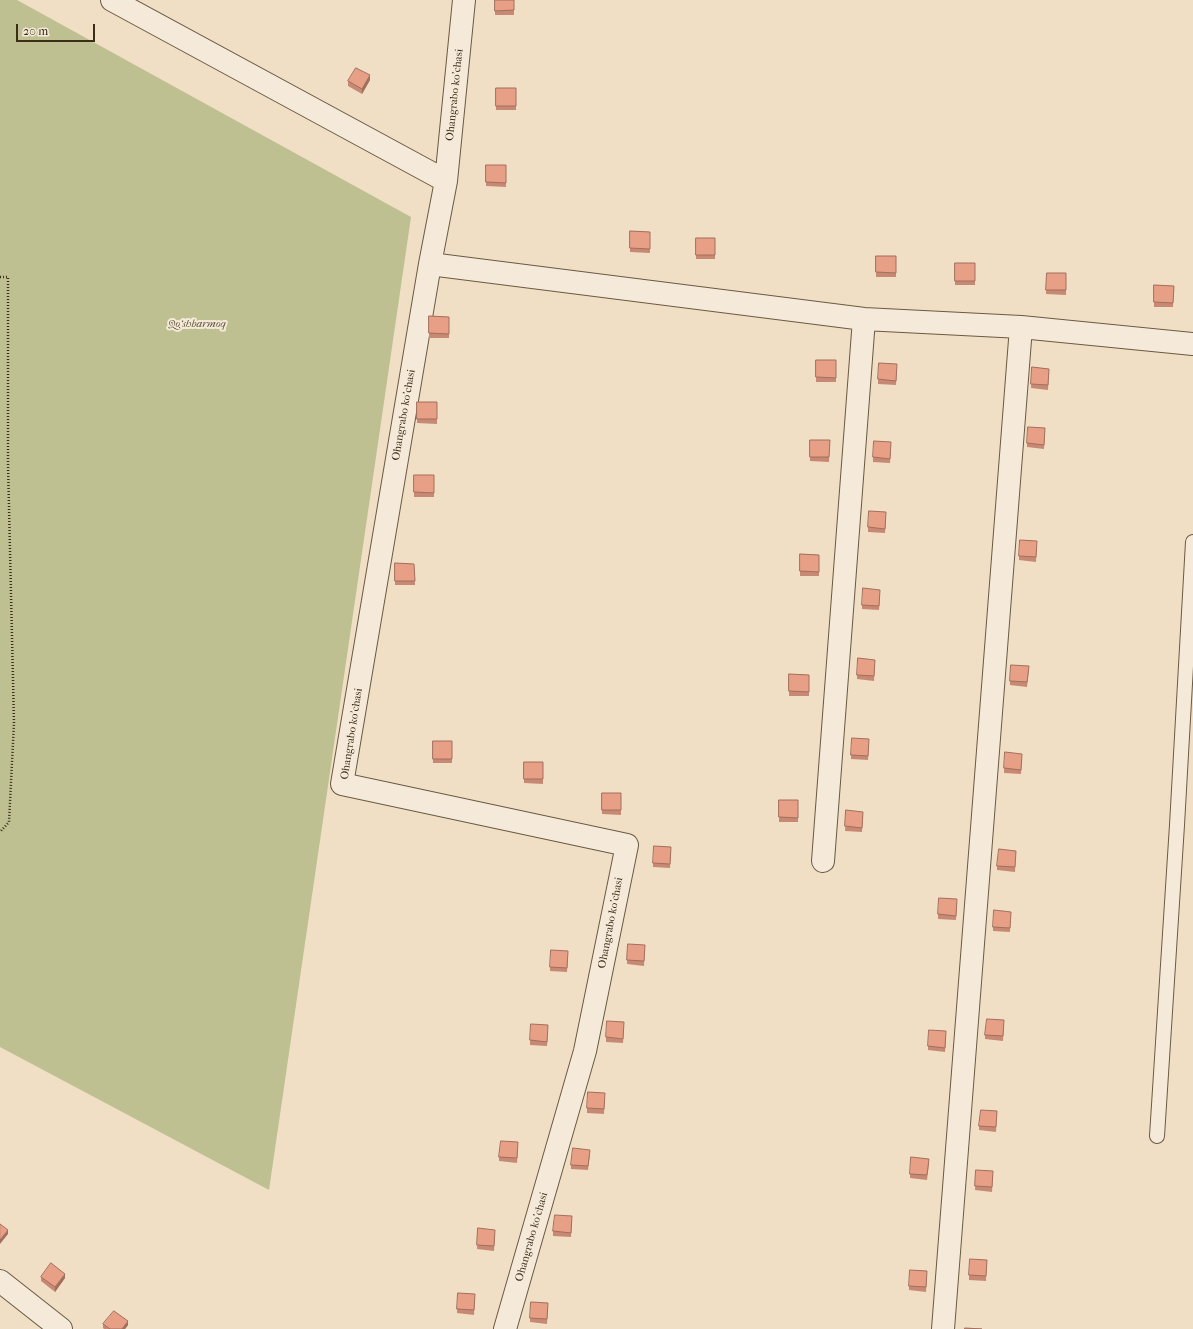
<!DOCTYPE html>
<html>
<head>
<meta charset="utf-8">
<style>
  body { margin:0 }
  #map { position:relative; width:1193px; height:1329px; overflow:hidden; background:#f0dfc4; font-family:"IM FELL French Canon",serif }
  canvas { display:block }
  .scale { position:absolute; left:16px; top:24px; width:79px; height:18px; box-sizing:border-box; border:2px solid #3c2d18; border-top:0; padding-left:5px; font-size:12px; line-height:14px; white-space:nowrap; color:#3c2d18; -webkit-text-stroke:3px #f5ead9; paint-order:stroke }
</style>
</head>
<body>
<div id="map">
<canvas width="1193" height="1329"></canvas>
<div class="scale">20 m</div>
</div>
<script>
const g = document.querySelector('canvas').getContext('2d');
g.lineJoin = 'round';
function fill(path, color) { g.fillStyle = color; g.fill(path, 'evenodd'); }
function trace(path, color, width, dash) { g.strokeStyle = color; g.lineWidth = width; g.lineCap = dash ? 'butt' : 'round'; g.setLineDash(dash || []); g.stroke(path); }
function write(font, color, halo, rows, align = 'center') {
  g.font = font + ' "IM FELL French Canon",serif'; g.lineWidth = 4; g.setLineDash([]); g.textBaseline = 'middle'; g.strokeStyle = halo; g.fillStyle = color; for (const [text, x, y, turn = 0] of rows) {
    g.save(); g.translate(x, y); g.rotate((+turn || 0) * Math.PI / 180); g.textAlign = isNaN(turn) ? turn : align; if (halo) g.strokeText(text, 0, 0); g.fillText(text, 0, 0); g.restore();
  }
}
fill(new Path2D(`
  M0 0H17L411 217 269 1190 0 1047Z`), '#bec091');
const service = new Path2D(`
  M1157 1136 1177 825 1193 542`);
const minor = new Path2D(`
  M112 0 446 181
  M464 0 446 181 430 264 342 784 627 845 585 1051 505 1329
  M430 264 864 319 1021 327 1193 344
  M823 861 864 319
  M0 1281 61 1329
  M943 1329 1021 327`);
trace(service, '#695a43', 16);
trace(minor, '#695a43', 24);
trace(new Path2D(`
  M0 277H8V464L14 723 9 822 0 832`), '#3c2d18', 2.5, [1, 2]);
trace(service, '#f5ead9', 14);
trace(minor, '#f5ead9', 22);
fill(new Path2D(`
  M495 0H514V15H495Z
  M370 80 362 94 348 86V81Z
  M496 88H516V110H496Z
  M486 165H506V187L486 186Z
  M630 231 650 232V253L630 252Z
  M696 238H715V259H696Z
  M876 256H896V277H876Z
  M955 263H975V285H955Z
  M1047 273H1066V295L1046 294Z
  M1154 285 1174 286 1173 307H1154Z
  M429 316 449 317V338H429Z
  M816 360H836V382H816Z
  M1032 367 1049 369 1048 390 1031 388Z
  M897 368 896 385 878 384V379Z
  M417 402H437V424L417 423Z
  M1045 433 1044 449 1027 447V443Z
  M810 440H830L829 462 810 461Z
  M891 447 890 463 873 462V457Z
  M414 475H434V497H414Z
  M886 517 885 533 868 532V527Z
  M1037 545 1036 562 1019 560V556Z
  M800 554 819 555V576H800Z
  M395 563 414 564 415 585H395Z
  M880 594 879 610 862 609V605Z
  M875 664 874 681 857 679V675Z
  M1029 670 1027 687 1010 685V681Z
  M789 674 809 675V696H789Z
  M433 741H452V763H433Z
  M869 744 868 760 851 759V755Z
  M1022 758 1021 774 1004 773V768Z
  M524 762H543V784L524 783Z
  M602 793H621V815L602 814Z
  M779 800H798V822H779Z
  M846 810 863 816 862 832 845 831Z
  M1016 851 1015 872 997 870V866Z
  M671 852 670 868 653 867V863Z
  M957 903 956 920 938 919V914Z
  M1011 912 1010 932 993 931V927Z
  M628 944 645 949 644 966 627 964Z
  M568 956 567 972 550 971V967Z
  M1004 1024 1003 1041 985 1039V1035Z
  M624 1027 623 1043 606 1042V1037Z
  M548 1030 547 1046 530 1045V1040Z
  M946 1035 945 1052 928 1050V1046Z
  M605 1097 604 1114 587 1113V1108Z
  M997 1111 996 1132 979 1130V1126Z
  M518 1146 517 1163 499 1161V1157Z
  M590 1154 588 1170 571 1169V1165Z
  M929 1163 927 1180 910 1178V1174Z
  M976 1170 993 1175 992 1192 975 1190Z
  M572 1220 571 1237 553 1236V1231Z
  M478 1228 495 1234 494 1251 477 1249Z
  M987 1260 986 1281 969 1280V1275Z
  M927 1275 926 1292 909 1290V1286Z
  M41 1277 65 1278 55 1292 41 1281Z
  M475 1298 474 1315 457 1313V1309Z
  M548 1308 547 1324 530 1322V1318Z
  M103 1324 128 1325 125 1329H104L103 1328Z`), '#c78973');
fill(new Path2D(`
  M370 75V80L362 94V89Z
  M8 1230V1234L0 1244V1240Z
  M65 1274V1278L55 1292V1287Z
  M128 1321V1325L125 1329H122Z`), '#a26f5e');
const building = new Path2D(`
  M495 0H514V10L495 11Z
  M356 68 370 75 362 89 348 81Z
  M496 88H516V106H496Z
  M486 165H506V183L486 182Z
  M630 231 650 232V249L630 248Z
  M696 238H715V255H696Z
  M876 256H896V273L876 272Z
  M955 263H975V281H955Z
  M1047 273H1066V290H1046Z
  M1154 285 1174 286 1173 303 1154 302Z
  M429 316 449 317V334L429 333Z
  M816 360H836V378L816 377Z
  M879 363 897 364 896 381 878 379Z
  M1032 367 1049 369 1048 385 1031 384Z
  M417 402H437V419H417Z
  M1028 427 1045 428 1044 445 1027 443Z
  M810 440H830L829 457H810Z
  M874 441 891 442 890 459 873 457Z
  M414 475H434V493L414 492Z
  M869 511 886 512 885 529 868 527Z
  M1020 540 1037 541 1036 557 1019 556Z
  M800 554 819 555V572L800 571Z
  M395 563 414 564 415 581H395Z
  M863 588 880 590 879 606 862 605Z
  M858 658 875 660 874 676 857 675Z
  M1011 665 1029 666 1027 682 1010 681Z
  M789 674 809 675V692L789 691Z
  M852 738 869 739 868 756 851 755Z
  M433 741H452V759H433Z
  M1005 752 1022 754 1021 770 1004 768Z
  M524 762H543V779H524Z
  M602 793H621V810H602Z
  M779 800H798V818L779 817Z
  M846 810 863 812 862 828 845 826Z
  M654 846 671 847 670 864 653 863Z
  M999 849 1016 851 1015 867 997 866Z
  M939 898 957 899 956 916 938 914Z
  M994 910 1011 912 1010 928 993 927Z
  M628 944 645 945 644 961 627 960Z
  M551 950 568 951 567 968 550 967Z
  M987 1019 1004 1020 1003 1036 985 1035Z
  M607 1021 624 1022 623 1039 606 1037Z
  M531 1024 548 1025 547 1042 530 1040Z
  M929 1030 946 1031 945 1048 928 1046Z
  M588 1092 605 1093 604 1109 587 1108Z
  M981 1110 997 1111 996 1127 979 1126Z
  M501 1141 518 1142 517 1158 499 1157Z
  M573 1148 590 1150 588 1166 571 1165Z
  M911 1157 929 1159 927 1175 910 1174Z
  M976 1170 993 1171 992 1187 975 1186Z
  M555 1215 572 1216 571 1233 553 1231Z
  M0 1224 8 1230 0 1240Z
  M478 1228 495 1230 494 1246 477 1245Z
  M970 1259 987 1260 986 1276 969 1275Z
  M51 1263 65 1274 55 1287 41 1277Z
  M910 1270 927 1271 926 1287 909 1286Z
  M458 1293 475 1294 474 1310 457 1309Z
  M531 1302 548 1303 547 1319 530 1318Z
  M114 1311 128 1321 122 1329H110L103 1324Z
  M965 1328 982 1329H965Z`);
fill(building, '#e79f86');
trace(building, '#a26f5e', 1);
write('11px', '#3c2d18', '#f5ead9', [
  ["Ohangrabo ko'chasi",455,95,-84],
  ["Ohangrabo ko'chasi",404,415,-80],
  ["Ohangrabo ko'chasi",352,734,-81],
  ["Ohangrabo ko'chasi",611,923,-79],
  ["Ohangrabo ko'chasi",532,1237,-74]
]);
write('italic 11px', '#5c5236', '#f5ead9', [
  ["Qo‘shbarmoq",197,324]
]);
</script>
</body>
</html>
